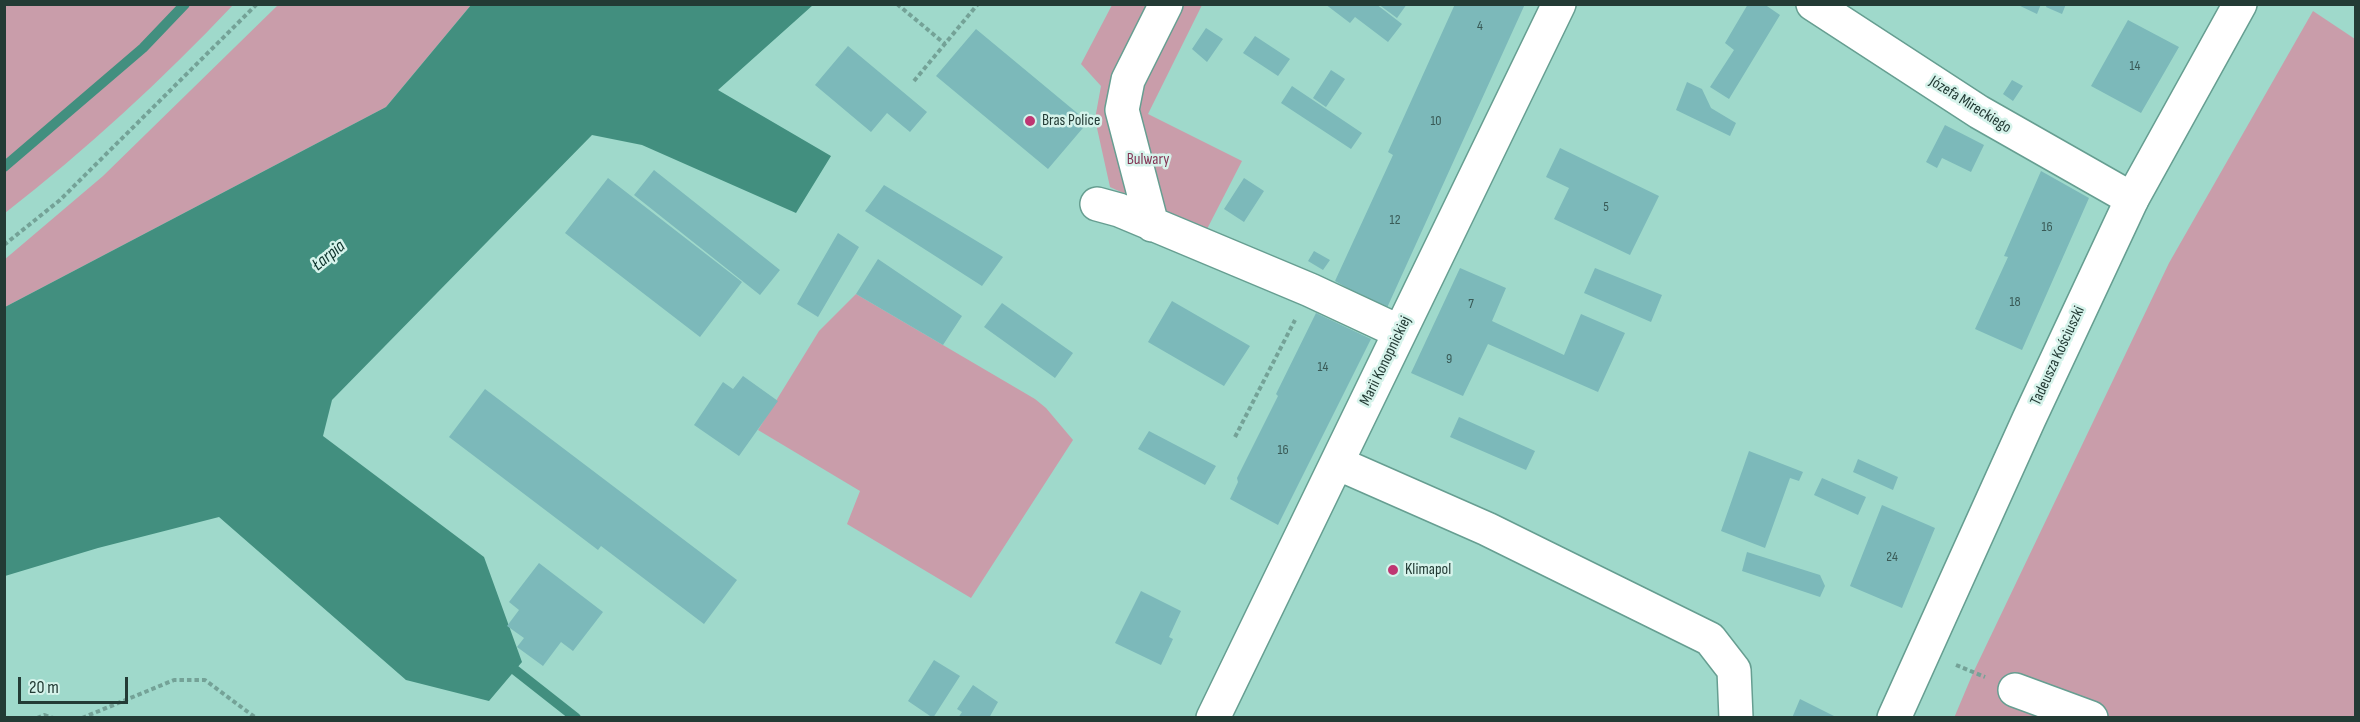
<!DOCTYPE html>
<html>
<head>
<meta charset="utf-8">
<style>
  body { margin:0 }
  #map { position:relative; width:2360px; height:722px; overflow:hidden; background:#9fd9cb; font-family:"Sofia Sans Condensed",sans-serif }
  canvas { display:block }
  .frame { position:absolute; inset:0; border:6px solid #233b35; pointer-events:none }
  .scale { position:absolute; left:18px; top:677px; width:110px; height:27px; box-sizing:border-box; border:3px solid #233b35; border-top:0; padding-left:8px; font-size:18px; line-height:21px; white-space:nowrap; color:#233b35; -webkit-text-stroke:4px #d6f3eb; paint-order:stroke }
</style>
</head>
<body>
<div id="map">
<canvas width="2360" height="722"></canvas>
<div class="frame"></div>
<div class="scale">20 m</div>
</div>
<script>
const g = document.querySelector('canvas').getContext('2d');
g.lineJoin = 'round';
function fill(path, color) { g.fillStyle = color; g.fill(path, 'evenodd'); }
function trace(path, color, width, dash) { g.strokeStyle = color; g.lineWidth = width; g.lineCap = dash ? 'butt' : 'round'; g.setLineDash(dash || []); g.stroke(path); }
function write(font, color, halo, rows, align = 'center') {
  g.font = font + ' "Sofia Sans Condensed",sans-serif'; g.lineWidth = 5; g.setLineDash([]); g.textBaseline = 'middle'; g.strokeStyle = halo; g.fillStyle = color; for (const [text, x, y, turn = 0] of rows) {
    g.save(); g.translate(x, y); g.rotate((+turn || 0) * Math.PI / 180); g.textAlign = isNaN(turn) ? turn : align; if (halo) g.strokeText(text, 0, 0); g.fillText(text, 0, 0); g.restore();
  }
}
fill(new Path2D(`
  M5 4H233V5C162 80 86 150 5 213Z
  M278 5H471L386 107 5 307 4 260 103 176Z
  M1112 5H1202L1148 114 1242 161 1206 231 1110 187 1095 119 1101 86 1081 64Z
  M2313 11 2355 39V717L1954 718 1973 673 2169 263Z
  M856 294 1035 399 1046 408 1073 440 971 598 847 524 860 491 758 430 819 331Z`), '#c99daa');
fill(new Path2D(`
  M471 5H813L718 90 831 156 796 213 642 145 592 135 332 400 323 436 484 557 522 662 489 701 406 680 219 517 98 548 5 576V307L386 107Z`), '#428f7f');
trace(new Path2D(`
  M4 167 143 48 185 4
  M515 670 576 718`), '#428f7f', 10);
fill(new Path2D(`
  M1325 4H1376L1402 24 1388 42 1355 17 1350 23Z
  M1378 4H1407L1397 18Z
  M1455 4H1525L1386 310 1335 281 1393 155 1388 152Z
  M1748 4H1764L1780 15 1729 99 1710 87 1734 50 1725 43Z
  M2016 4H2041L2037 14Z
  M2047 4H2066L2062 14 2046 7Z
  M2128 20 2179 47 2141 113 2091 86Z
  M1206 28 1223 39 1207 62 1192 49Z
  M976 29 1088 122 1048 169 936 76Z
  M1255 36 1290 59 1278 76 1243 53Z
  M848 46 927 112 910 132 887 113 871 132 815 85Z
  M1331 70 1345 79 1326 107 1313 98Z
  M2012 80 2023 86 2013 101 2003 94Z
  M1687 82 1702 89 1711 108 1736 123 1730 136 1676 110Z
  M1292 86 1362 133 1351 149 1281 103Z
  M1945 125 1984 145 1971 172 1942 158 1937 168 1926 162Z
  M1560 148 1659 196 1630 255 1554 219 1569 188 1546 177Z
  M654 170 780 270 760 295 634 195Z
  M2041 171 2089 198 2022 350 1975 329 2008 257 2004 256Z
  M608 178 742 282 700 337 565 233Z
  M1244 178 1264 191 1244 222 1224 209Z
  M884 185 1003 257 982 286 865 211Z
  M838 233 859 247 818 317 797 304Z
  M1314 251 1330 260 1323 270 1308 261Z
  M878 259 962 316 943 345 856 294Z
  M1460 268 1506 288 1492 321 1564 355 1581 314 1625 333 1598 392 1488 344 1463 396 1411 373Z
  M1595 268 1662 295 1651 322 1584 293Z
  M1172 301 1250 346 1224 386 1148 342Z
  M1002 303 1073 353 1055 378 984 327Z
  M1316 313 1371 339 1278 525 1230 499 1238 482 1237 478 1278 396 1276 394Z
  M743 376 778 401 739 456 694 425 723 382 733 389Z
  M485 389 737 580 704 624 601 546 598 550 449 437Z
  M1459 417 1535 451 1526 470 1450 437Z
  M1149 431 1216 466 1205 485 1138 449Z
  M1749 451 1803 472 1799 481 1790 478 1765 548 1721 531Z
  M1858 459 1898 477 1893 490 1853 472Z
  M1822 478 1866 497 1858 515 1814 495Z
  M1882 505 1935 528 1902 608 1850 586Z
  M1747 552 1820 575 1825 586 1820 597 1742 571Z
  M539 563 603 612 573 651 561 642 543 666 517 647 524 638 507 626 519 610 509 602Z
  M1141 591 1181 611 1169 637 1173 639 1161 665 1115 643Z
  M934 660 960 676 933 718 908 701Z
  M973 685 998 702 989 718H958L962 712 957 709Z
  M1800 699 1838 718H1792Z`), '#7cb9ba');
const minor = new Path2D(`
  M1813 4 1979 112 2132 199
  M1097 204 1119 210 1310 290 1400 332
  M1152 225 1122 110 1128 80 1166 4
  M1337 463 1487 529 1710 639 1734 670 1736 718
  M2015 690 2091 718
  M1213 718 1559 4`);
const major = new Path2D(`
  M1894 718 2029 419 2132 199 2240 4`);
trace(minor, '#669e91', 36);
trace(major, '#669e91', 36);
trace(new Path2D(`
  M897 4 945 44
  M914 81 978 4
  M4 245 60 200 257 4
  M1235 437 1295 320
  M1956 665 1985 677
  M37 718 44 715 53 718
  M82 718 174 680H205L256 718`), '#74a297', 4, [4.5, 3]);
trace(minor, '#fff', 33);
trace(major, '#fff', 33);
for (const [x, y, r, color] of [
  [1030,121,6,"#bf3672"],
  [1393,570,6,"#bf3672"]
]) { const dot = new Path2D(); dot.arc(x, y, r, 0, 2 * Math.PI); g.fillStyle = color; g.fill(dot); trace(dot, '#d6f3eb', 2); }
write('14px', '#395a56', null, [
  ["4",1480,26],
  ["14",2135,66],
  ["10",1436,121],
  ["5",1606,207],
  ["12",1395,220],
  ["16",2047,227],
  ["18",2015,302],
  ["7",1471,304],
  ["9",1449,359],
  ["14",1323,367],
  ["16",1283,450],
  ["24",1892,557]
]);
write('16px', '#233b35', '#d6f3eb', [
  ["Józefa Mireckiego",1970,105,32],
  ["Tadeusza Kościuszki",2058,356,-65],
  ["Marii Konopnickiej",1386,361,-64]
]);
write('16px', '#233b35', '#d6f3eb', [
  ["Bras Police",1042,121],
  ["Klimapol",1405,570]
], 'left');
write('16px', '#833655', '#d6f3eb', [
  ["Bulwary",1148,160]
]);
write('italic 18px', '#0d322b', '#d6f3eb', [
  ["Łarpia",329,256,-39]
]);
</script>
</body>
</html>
